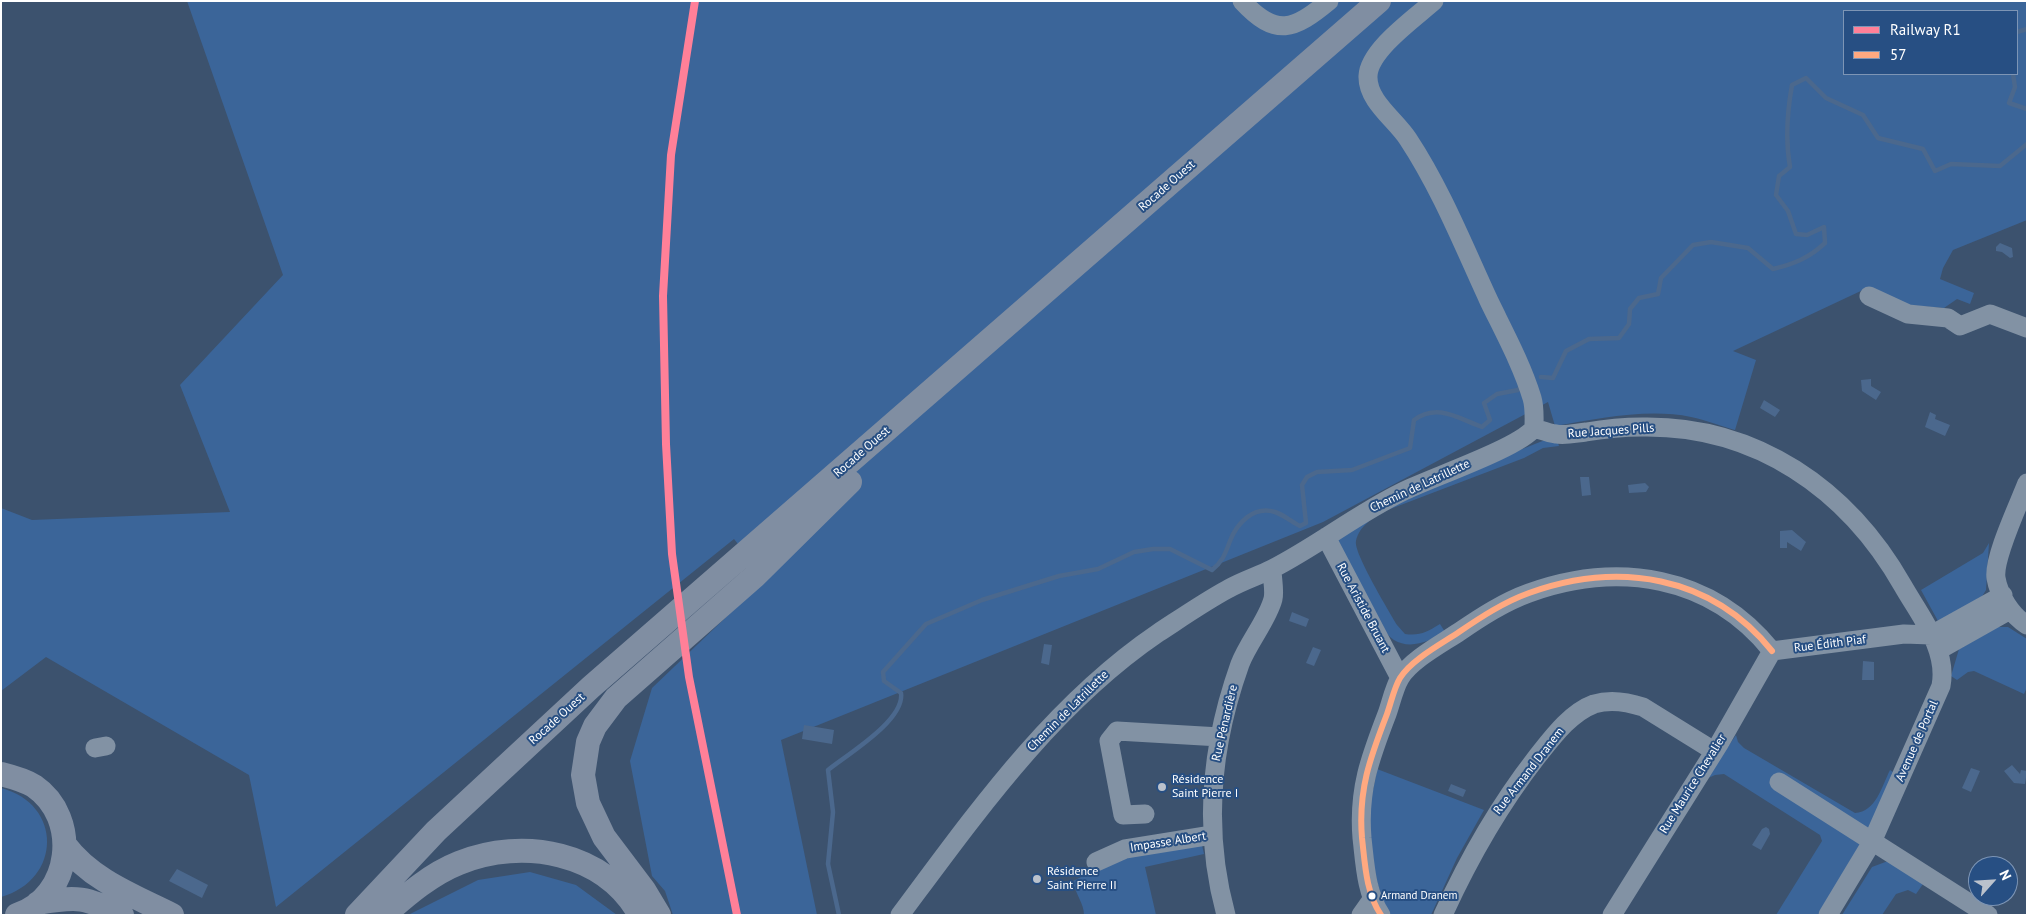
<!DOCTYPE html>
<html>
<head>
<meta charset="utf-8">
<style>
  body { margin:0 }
  #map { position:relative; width:2028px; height:916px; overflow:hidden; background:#3c526e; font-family:"PT Sans",sans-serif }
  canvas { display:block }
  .frame { position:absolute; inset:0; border:2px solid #fff; pointer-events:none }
  .legend { position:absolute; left:1843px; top:10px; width:175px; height:65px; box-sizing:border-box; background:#274f83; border:1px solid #7d95b5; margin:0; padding:6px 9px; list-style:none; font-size:15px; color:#fff }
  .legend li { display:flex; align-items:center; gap:10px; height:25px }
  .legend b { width:25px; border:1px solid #7d95b5 }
  .north { position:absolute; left:1968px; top:856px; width:50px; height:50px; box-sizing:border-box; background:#274f83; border:1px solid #7d95b5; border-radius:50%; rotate:64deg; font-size:14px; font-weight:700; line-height:20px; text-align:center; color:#fff }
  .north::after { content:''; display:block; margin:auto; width:18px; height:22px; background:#bbc2cc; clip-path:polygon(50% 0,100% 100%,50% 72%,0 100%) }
</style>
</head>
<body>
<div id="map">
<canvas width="2028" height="916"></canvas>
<div class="frame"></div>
<ul class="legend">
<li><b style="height:6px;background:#ff8098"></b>Railway R1</li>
<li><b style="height:6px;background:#ffa980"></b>57</li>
</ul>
<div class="north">N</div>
</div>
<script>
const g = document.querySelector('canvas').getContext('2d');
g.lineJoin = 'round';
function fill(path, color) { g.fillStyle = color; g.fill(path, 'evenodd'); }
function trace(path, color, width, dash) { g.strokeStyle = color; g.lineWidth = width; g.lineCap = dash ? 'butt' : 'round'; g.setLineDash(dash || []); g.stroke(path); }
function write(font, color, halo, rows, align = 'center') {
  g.font = font + ' "PT Sans",sans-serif'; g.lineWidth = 4; g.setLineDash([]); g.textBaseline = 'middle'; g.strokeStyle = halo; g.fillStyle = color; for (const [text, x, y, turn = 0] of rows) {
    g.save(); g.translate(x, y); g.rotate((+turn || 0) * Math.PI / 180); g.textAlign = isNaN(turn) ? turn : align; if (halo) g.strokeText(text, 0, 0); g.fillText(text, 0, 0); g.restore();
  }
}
fill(new Path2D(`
  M187 1H2027V220L1953 250 1943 268 1940 279 1974 293 1970 304 1957 299 1944 308 1906 305 1865 289 1733 351 1756 360 1735 430C1721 426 1706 420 1691 417 1647 408 1598 419 1555 426L1548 402 1323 522 781 740 817 915H673L665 891 652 876 630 761 652 688 766 579 734 539 276 907 249 775 46 657 1 691V508L32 520 230 512 180 385 283 275ZM1844 11H2017V74H1844Z
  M1545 440H1557L1559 446 1543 448 1524 458 1385 511C1374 517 1359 526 1356 541 1353 552 1389 611 1397 625L1405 634C1420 636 1427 632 1440 624L1445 632C1431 641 1410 650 1394 640 1374 626 1349 568 1337 545L1338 537 1366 515 1404 496Z
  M1989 543 1986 590 1978 603 1938 621 1921 590 1983 553Z
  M1997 627H2008L2027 639V687L2024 694 1974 671 1968 672 1957 680 1951 676 1959 649Z
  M1736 735 1738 742 1744 748 1855 813C1876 812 1882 786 1890 770L1896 774 1863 845 1820 915H1776L1822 841 1820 835 1724 774 1715 775 1706 779Z
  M1377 769 1484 810 1457 858 1431 915H1391C1376 894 1369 845 1369 818 1369 802 1375 785 1377 769Z
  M1 788C63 804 62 880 1 897Z
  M1202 845 1204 854 1145 867 1156 915H1084C1084 903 1075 894 1073 881L1128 854Z
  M1888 861 1923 884 1916 894 1908 890 1896 894 1882 915H1842L1872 867Z
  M530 872 576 885 617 915H408L478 880Z`), '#3b6599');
fill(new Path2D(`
  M2000 243 2012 248 2013 257 2010 258 2002 252 1996 251V247Z
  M1871 379V386L1881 392 1876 400 1862 391 1861 380Z
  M1764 400 1780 410 1775 417 1760 408Z
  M1930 412 1936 415 1935 419 1950 425 1945 436 1925 427Z
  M1580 477H1589L1591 495 1582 496Z
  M1645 483 1649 487 1646 492 1629 493 1628 485Z
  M1792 530 1806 542 1801 551 1787 542V548H1780V531Z
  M1292 612 1309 619 1306 627 1289 621Z
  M1044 644 1052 645 1049 665 1041 663Z
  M1313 647 1321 650 1314 666 1306 663Z
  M1863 661 1874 662V680H1862Z
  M804 725 834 730 832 744 802 739Z
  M2012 765 2020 774 2021 770 2027 771 2025 784 2014 783 2004 771Z
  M1971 768 1980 771 1971 792 1962 788Z
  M1451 784 1466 790 1463 797 1448 791Z
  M1766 827 1769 829 1770 834 1761 850 1752 845 1762 829Z
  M177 869 208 885 202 898 169 881Z`), '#4b688d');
trace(new Path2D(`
  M2017 32 2027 29
  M2013 74 2015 87 2009 103 2027 109
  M1541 377 1553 378 1566 351 1589 339 1619 338 1629 324 1630 309 1639 298 1658 294 1661 278 1693 245 1711 242 1748 248 1773 269C1794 264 1809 258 1825 243L1824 227 1807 235 1796 234 1788 211 1776 195 1779 176 1790 167C1785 139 1787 113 1792 85L1806 78 1826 98 1863 115 1878 138 1923 149 1935 171 1951 164 2000 166 2027 144
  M839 915 828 864 833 812 828 770C848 754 905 720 901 693L884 681 883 672 926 624 982 600 1059 576 1098 569 1134 552 1153 549H1170L1212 570C1223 561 1225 554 1230 541 1237 523 1254 505 1275 512 1284 515 1292 522 1300 526L1306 523 1302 485 1307 477 1317 472 1352 470 1410 448 1414 420C1438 403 1457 418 1482 427L1490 420 1484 403 1497 394 1518 390 1521 386`), '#4b688d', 4.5);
trace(new Path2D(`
  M1242 1C1276 38 1294 30 1329 1
  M1869 296 1908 314 1948 318 1960 326 1990 314 2027 328
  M1534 428C1541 430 1548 433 1556 434 1565 436 1576 433 1586 432 1604 429 1623 427 1642 427 1756 425 1848 489 1903 586 1920 616 1948 649 1941 686L1872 842 1828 915
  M2027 483C2019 504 1993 558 1996 578 1999 596 2012 616 2027 625
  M1326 537 1400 678
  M1939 650 2010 610
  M1772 651 1904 634 1931 635 2003 595
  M95 748 106 746
  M1779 782 1988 915
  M1145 814 1123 815 1109 741 1117 731 1220 737
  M1096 862 1125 849 1212 835
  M900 915C976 813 1052 705 1158 633 1181 618 1204 602 1228 589 1242 581 1258 576 1272 569 1317 546 1357 514 1402 492 1430 478 1519 448 1534 428 1534 418 1535 408 1532 398 1522 365 1504 332 1489 301 1464 247 1441 189 1408 139 1396 120 1367 101 1368 76 1369 50 1415 18 1434 1
  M1226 915C1203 831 1211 745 1240 664 1248 643 1268 619 1273 599 1275 591 1272 578 1272 569
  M1361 915 1373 898
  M1381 915C1366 893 1365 864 1362 838 1358 790 1370 758 1387 714 1391 703 1394 688 1400 678 1411 660 1441 644 1459 632 1481 617 1504 602 1529 593 1618 561 1711 575 1772 651
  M1443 915C1469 858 1498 807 1536 758 1552 738 1570 713 1594 704 1610 699 1628 702 1643 707L1714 751
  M1612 915 1719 744 1772 651`), '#8292a4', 19);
trace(new Path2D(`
  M1 774C13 777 24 780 34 786 81 818 72 897 17 915
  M65 845C91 880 134 896 172 915
  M38 903C79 896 84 897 122 915
  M357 915 436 831 591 687 1379 1
  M384 915C407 895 431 874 459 863 523 837 605 852 640 915
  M659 915 644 890 604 837 588 803 583 775 588 742 595 726 616 698 755 576 850 482`), '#808ea2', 24);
trace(new Path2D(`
  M1381 915C1366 893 1365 864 1362 838 1358 790 1370 758 1387 714 1391 703 1394 688 1400 678 1411 660 1441 644 1459 632 1481 617 1504 602 1529 593 1618 561 1711 575 1772 651`), '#ffa980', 6);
trace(new Path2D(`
  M695 1 671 155 663 296 666 444 672 554 689 677 737 915`), '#ff8098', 8);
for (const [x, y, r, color] of [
  [1162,787,5,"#bbc2cc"],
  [1037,879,5,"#bbc2cc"],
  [1372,896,4.5,"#fff"]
]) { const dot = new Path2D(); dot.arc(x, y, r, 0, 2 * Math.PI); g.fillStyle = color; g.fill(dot); trace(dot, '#274f83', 2); }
write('11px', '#fff', '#274f83', [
  ["Armand Dranem",1381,896]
], 'left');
write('12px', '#fff', '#274f83', [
  ["Rocade Ouest",1167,186,-41],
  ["Rue Jacques Pills",1611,431,-4],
  ["Rocade Ouest",862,452,-41],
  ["Chemin de Latrillette",1420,486,-25],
  ["Rue Aristide Bruant",1363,608,62],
  ["Rue Édith Piaf",1830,644,-7],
  ["Chemin de Latrillette",1068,711,-45],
  ["Rocade Ouest",557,719,-42],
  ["Rue Pénardière",1225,723,-77],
  ["Avenue de Portal",1917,741,-66],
  ["Rue Armand Dranem",1529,771,-52],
  ["Rue Maurice Chevalier",1693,784,-58],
  ["Impasse Albert",1168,842,-9]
]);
write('12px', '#fff', '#274f83', [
  ["Résidence",1172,780],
  ["Saint Pierre I",1172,794],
  ["Résidence",1047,872],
  ["Saint Pierre II",1047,886]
], 'left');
</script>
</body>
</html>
